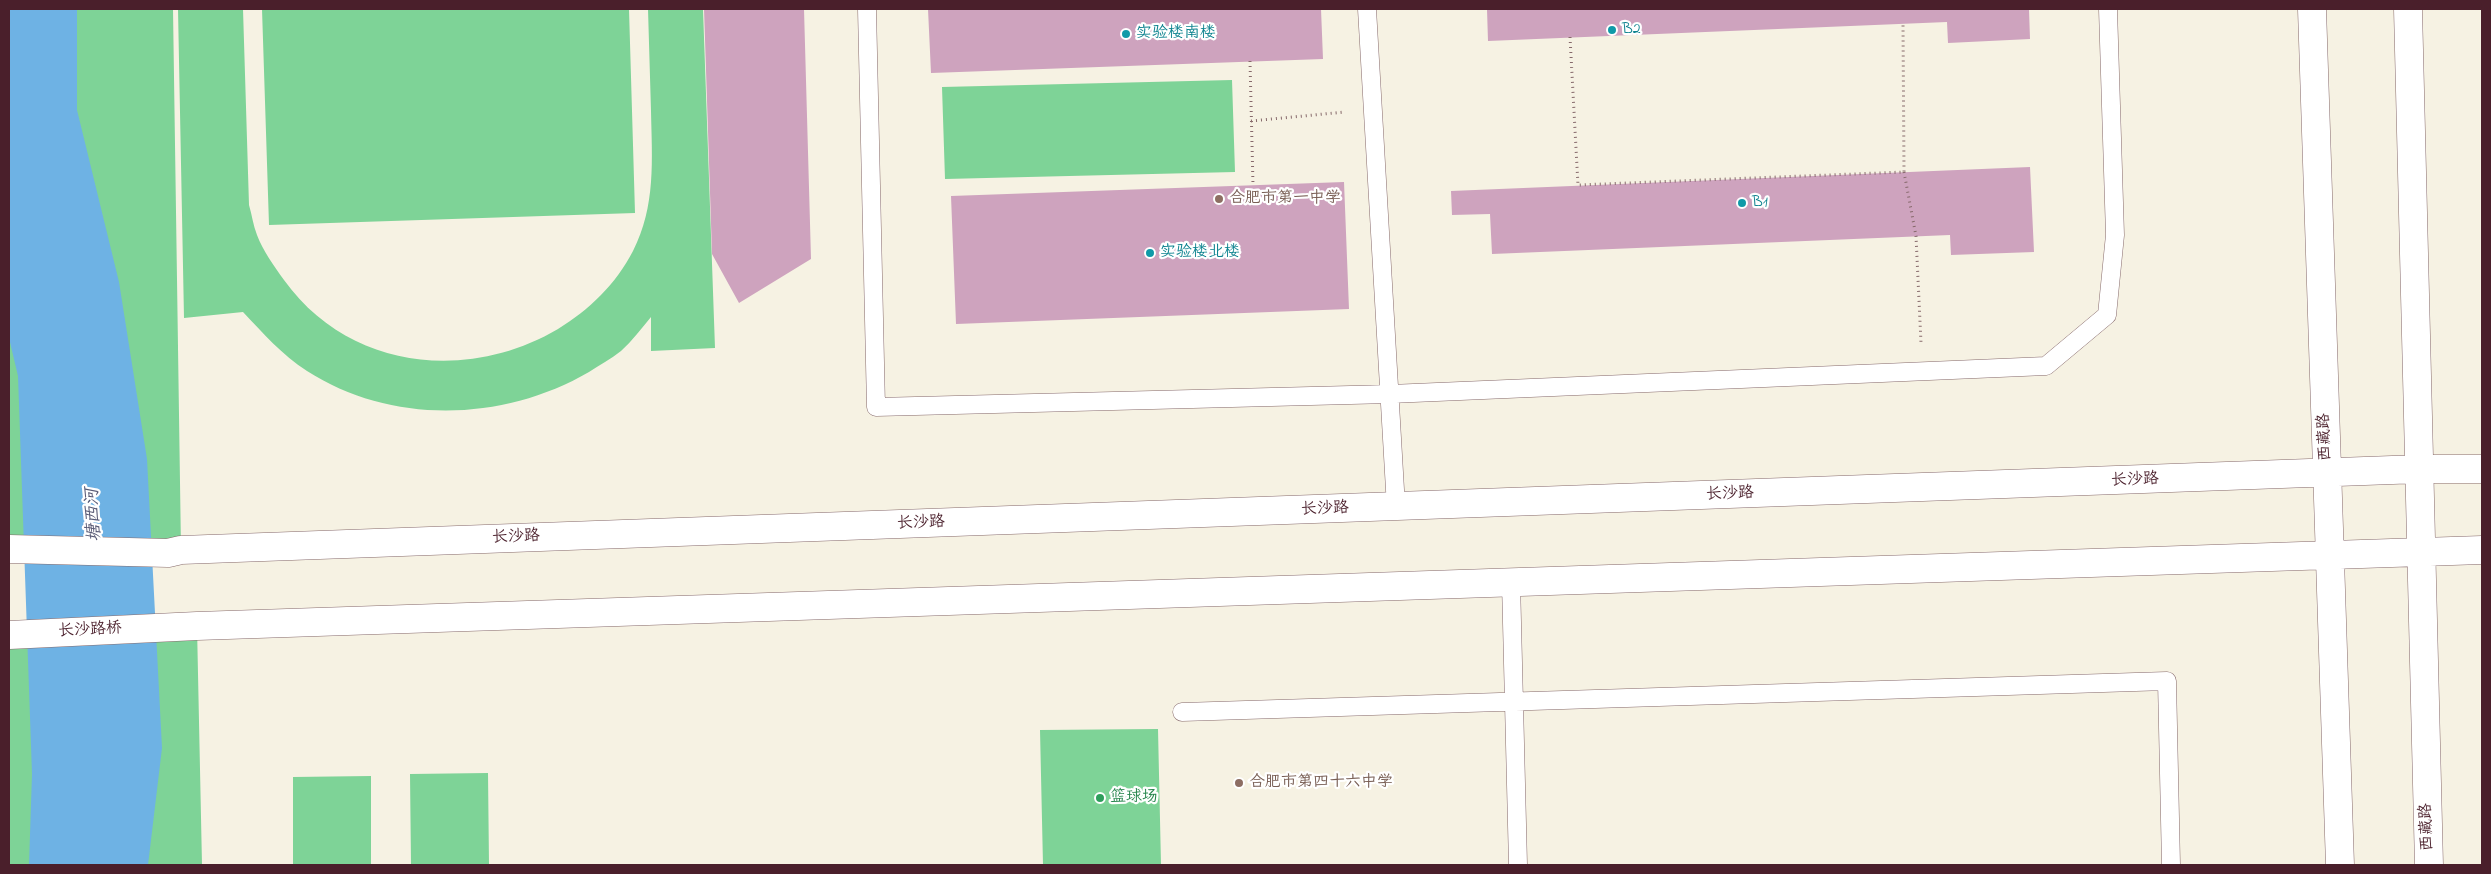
<!DOCTYPE html>
<html>
<head>
<meta charset="utf-8">
<style>
  body { margin:0 }
  #map { position:relative; width:2491px; height:874px; overflow:hidden; background:#f6f2e3; font-family:"Indie Flower",sans-serif }
  canvas { display:block }
  .frame { position:absolute; inset:0; border:10px solid #4a1f2b; pointer-events:none }
</style>
</head>
<body>
<div id="map">
<canvas width="2491" height="874"></canvas>
<div class="frame"></div>
</div>
<script>
const g = document.querySelector('canvas').getContext('2d');
g.lineJoin = 'round';
function fill(path, color) { g.fillStyle = color; g.fill(path, 'evenodd'); }
function trace(path, color, width, dash) { g.strokeStyle = color; g.lineWidth = width; g.lineCap = dash ? 'butt' : 'round'; g.setLineDash(dash || []); g.stroke(path); }
function write(font, color, halo, rows, align = 'center') {
  g.font = font + ' "Indie Flower","LXGW WenKai TC",sans-serif'; g.lineWidth = 4.5; g.setLineDash([]); g.textBaseline = 'middle'; g.strokeStyle = halo; g.fillStyle = color; for (const [text, x, y, turn = 0] of rows) {
    g.save(); g.translate(x, y); g.rotate((+turn || 0) * Math.PI / 180); g.textAlign = isNaN(turn) ? turn : align; if (halo) g.strokeText(text, 0, 0); g.fillText(text, 0, 0); g.restore();
  }
}
fill(new Path2D(`
  M9 9H173L181 550 9 549Z
  M178 9H243L249 205C252 215 253 225 257 235 263 251 274 266 284 280 348 369 466 383 558 329 589 310 616 284 633 251 656 206 652 160 651 111 650 77 649 43 648 9H703L715 348 651 351V317C641 329 632 341 621 351 611 359 599 365 589 372 503 422 391 425 307 371 282 355 263 333 243 312L184 318Z
  M262 9H629L635 213 269 225Z
  M1232 80 1235 172 945 179 942 87Z
  M197 626 202 865H9V635Z
  M1158 729 1161 865H1043L1040 730Z
  M488 773 489 865H411L410 774Z
  M371 776V865H293V777Z`), '#7ed397');
fill(new Path2D(`
  M9 9H77V110L119 282 147 459 162 748 148 865H29L32 774 18 376 9 338Z`), '#6eb2e4');
fill(new Path2D(`
  M704 9H804L811 259 739 303 712 254Z
  M928 9H1321L1323 59 931 73Z
  M1487 9H2029L2030 39 1948 43 1947 22 1488 41Z
  M2030 167 2034 252 1951 255 1950 235 1492 254 1490 214 1452 215 1451 191Z
  M1344 182 1349 309 956 324 951 196Z`), '#cea3be');
const lane = new Path2D(`
  M867 9 876 407 1390 394 2046 366 2107 315 2115 235 2108 9
  M1367 9 1396 507
  M1511 582 1518 865
  M1182 712 2167 681 2171 865`);
const secondary = new Path2D(`
  M2312 9 2340 865
  M2408 9 2429 865
  M9 549 168 553 181 550 2420 469H2482
  M9 635 197 626 2482 550`);
trace(lane, '#86696b', 19);
trace(secondary, '#86696b', 29);
trace(new Path2D(`
  M1570 37 1578 185 1904 172 1903 23
  M1250 61 1253 185
  M1251 121 1345 112
  M1904 172 1916 236 1921 343`), '#86696b', 3, [1, 4]);
trace(lane, '#fff', 18);
trace(secondary, '#fff', 28);
for (const [x, y, r, color] of [
  [1612,30,5,"#0f9aa8"],
  [1126,34,5,"#0f9aa8"],
  [1219,199,5,"#8d6e63"],
  [1742,203,5,"#0f9aa8"],
  [1150,253,5,"#0f9aa8"],
  [1239,783,5,"#8d6e63"],
  [1100,798,5,"#2e9e5b"]
]) { const dot = new Path2D(); dot.arc(x, y, r, 0, 2 * Math.PI); g.fillStyle = color; g.fill(dot); trace(dot, '#fff', 2); }
write('16px', '#0d838f', '#fff', [
  ["B2",1622,30],
  ["实验楼南楼",1136,34],
  ["B1",1752,203],
  ["实验楼北楼",1160,253]
], 'left');
write('16px', '#785e54', '#fff', [
  ["合肥市第一中学",1229,199],
  ["合肥市第四十六中学",1249,783]
], 'left');
write('16px', '#4a1f2b', '#fff', [
  ["西藏路",2326,437,-92],
  ["长沙路",2135,481,-2],
  ["长沙路",1730,495,-2],
  ["长沙路",1325,510,-2],
  ["长沙路",921,524,-2],
  ["长沙路",516,538,-2],
  ["长沙路桥",90,631,-3],
  ["西藏路",2428,827,-92]
]);
write('16px', '#27864d', '#fff', [
  ["篮球场",1110,798]
], 'left');
write('italic 18px', '#585a75', '#fff', [
  ["塘西河",95,515,-93]
]);
</script>
</body>
</html>
